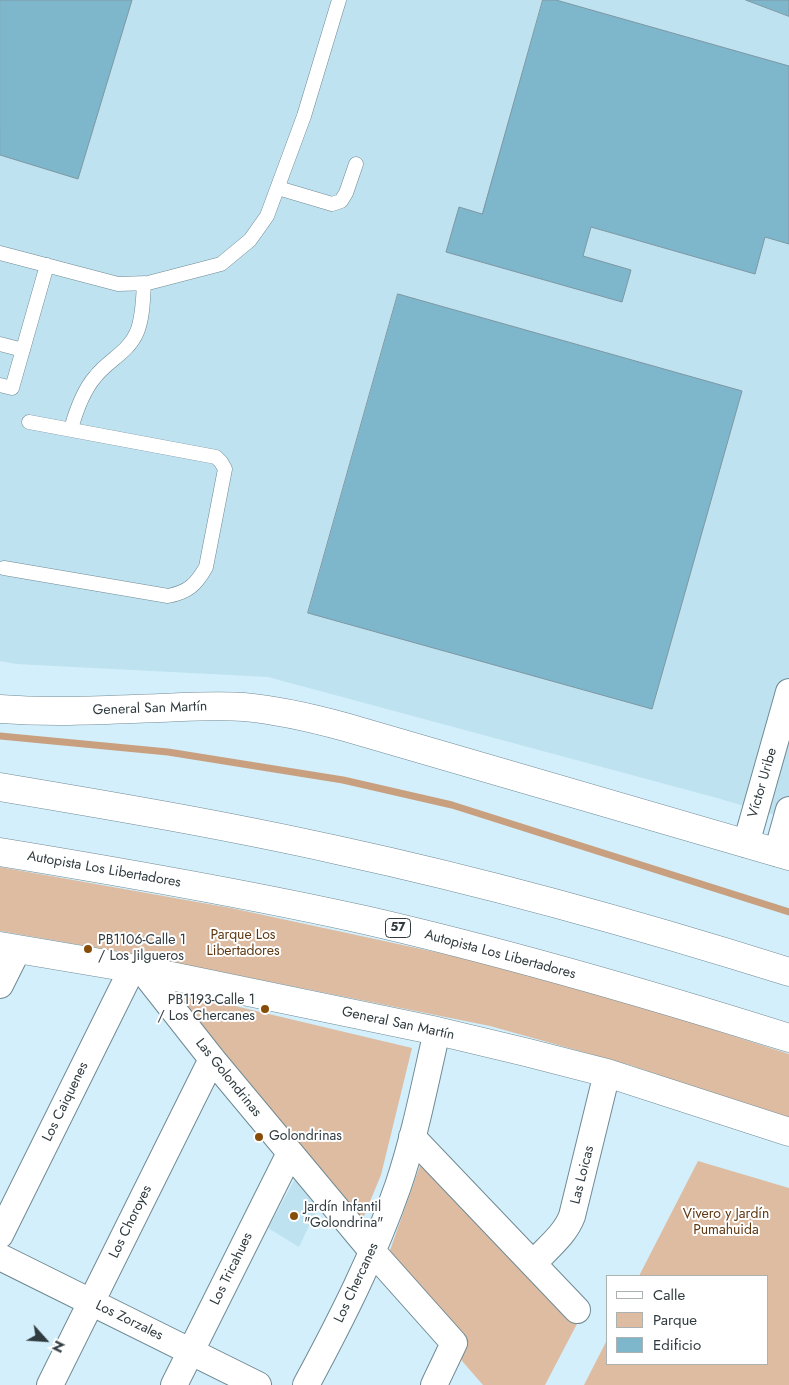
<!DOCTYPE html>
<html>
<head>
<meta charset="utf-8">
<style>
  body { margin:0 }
  #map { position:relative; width:789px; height:1385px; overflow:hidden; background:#d3effb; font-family:Jost,sans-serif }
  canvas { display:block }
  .legend { position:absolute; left:606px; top:1275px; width:162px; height:90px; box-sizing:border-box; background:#fff; border:1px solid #acb1b2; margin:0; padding:6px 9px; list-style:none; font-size:15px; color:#303b3f }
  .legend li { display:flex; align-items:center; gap:10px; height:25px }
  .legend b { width:25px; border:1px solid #acb1b2 }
  .north { position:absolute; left:20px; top:1315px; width:50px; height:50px; -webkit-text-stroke:4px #fff; paint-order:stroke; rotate:116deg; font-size:14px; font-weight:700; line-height:20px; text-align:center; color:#303b3f }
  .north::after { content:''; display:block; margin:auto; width:18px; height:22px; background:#303b3f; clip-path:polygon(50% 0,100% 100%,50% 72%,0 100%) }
</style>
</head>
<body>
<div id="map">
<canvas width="789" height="1385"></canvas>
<ul class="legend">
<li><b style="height:6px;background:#fff"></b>Calle</li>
<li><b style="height:14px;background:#ddbca2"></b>Parque</li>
<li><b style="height:14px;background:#7eb6cb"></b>Edificio</li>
</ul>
<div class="north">N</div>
</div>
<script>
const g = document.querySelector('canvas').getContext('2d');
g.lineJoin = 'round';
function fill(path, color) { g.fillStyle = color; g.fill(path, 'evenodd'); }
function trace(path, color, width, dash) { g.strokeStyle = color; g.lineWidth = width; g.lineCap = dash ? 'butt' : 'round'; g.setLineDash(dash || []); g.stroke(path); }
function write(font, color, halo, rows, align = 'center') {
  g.font = font + ' Jost,sans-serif'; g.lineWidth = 4; g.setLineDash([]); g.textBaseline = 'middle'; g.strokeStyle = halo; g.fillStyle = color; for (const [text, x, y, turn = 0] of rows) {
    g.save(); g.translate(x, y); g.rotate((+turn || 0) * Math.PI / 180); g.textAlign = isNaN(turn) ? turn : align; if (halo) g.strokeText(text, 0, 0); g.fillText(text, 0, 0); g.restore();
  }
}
fill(new Path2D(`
  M0 0H789V819L717 798 268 677 16 664 0 661Z
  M295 1179 320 1203 299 1247 268 1228Z`), '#bee2f0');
fill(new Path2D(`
  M0 867 231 908 449 955 604 994 789 1054V1121L633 1066 490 1026 127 953 0 931Z
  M172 991 412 1048 381 1175 359 1228Z
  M698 1161 789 1188V1385H584L608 1338V1364H768V1276H639Z
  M421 1163 578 1322 545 1385H483L462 1361 459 1333 389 1253Z`), '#ddbca2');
trace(new Path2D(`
  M0 736 168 752 343 780 452 805 789 912`), '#c8a07f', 7);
const building = new Path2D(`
  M0 0H132L78 179 0 155Z
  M543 0H556L789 66V244L765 237 755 274 591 227 583 256 631 270 622 302 446 252 459 207 482 214Z
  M746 0H789V16Z
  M398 294 742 391 652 709 308 613Z`);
fill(building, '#7eb6cb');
trace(building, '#7e98a3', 1);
const service = new Path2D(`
  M278 188 332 204 341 201 346 193 356 164
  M0 253 118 284 148 283 221 264 250 240 267 216 304 116 339 0
  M0 344 23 350
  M0 385 12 388 47 265
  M71 429C76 411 83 391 95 377 108 360 128 353 137 332 143 317 143 299 144 283
  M4 568 168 596C188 592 196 585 206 567L225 469 221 462 216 457 29 422`);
const minor = new Path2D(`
  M746 844 789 692
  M777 853 789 810
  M142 970 212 1059 372 1251 454 1343 434 1385
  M0 985 18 949
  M412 1137 577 1310
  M0 1235 132 969
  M0 1257 258 1385
  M533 1264C546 1249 565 1235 572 1216L607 1073
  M50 1385 212 1059
  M174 1385 290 1153
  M306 1385C341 1320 374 1255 398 1186 415 1136 425 1083 437 1031`);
const tertiary = new Path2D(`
  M0 709C54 713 106 710 160 708 188 707 216 705 244 707 278 710 312 718 345 727L789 856
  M0 946 142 970 437 1031 525 1052 607 1073 789 1132`);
const motorway = new Path2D(`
  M0 787C113 806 225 825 337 850 489 883 640 925 789 972
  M0 852C122 872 244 893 365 920 508 953 649 994 789 1038`);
trace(service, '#708a94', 15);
trace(minor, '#708a94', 28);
trace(tertiary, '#708a94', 29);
trace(motorway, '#708a94', 29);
trace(service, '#fff', 14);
trace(minor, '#fff', 26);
trace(tertiary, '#fff', 28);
trace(motorway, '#fff', 28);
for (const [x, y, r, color] of [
  [88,949,5,"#874c07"],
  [265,1009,5,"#874c07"],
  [259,1137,5,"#874c07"],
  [294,1216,5,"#874c07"]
]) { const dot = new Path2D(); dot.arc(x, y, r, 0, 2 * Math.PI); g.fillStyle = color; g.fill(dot); trace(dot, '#fff', 2); }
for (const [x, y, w] of [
  [398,928,25]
]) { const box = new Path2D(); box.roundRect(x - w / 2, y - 9.5, w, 19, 4); g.fillStyle = '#fff'; g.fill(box); trace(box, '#303b3f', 1); }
write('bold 12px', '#303b3f', null, [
  ["57",398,928]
]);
write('14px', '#303b3f', '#fff', [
  ["General San Martín",150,709,-2],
  ["Víctor Uribe",763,783,-74],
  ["Autopista Los Libertadores",104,870,10],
  ["Autopista Los Libertadores",500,955,15],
  ["General San Martín",398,1024,12],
  ["Las Golondrinas",228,1078,51],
  ["Los Caiquenes",66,1102,-64],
  ["Las Loicas",583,1175,-76],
  ["Los Choroyes",131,1222,-64],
  ["Los Tricahues",232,1269,-64],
  ["Los Chercanes",357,1283,-65],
  ["Los Zorzales",129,1321,26]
]);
write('14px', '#5e370f', '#fff', [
  ["Parque Los",243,936],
  ["Libertadores",243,952],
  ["Vivero y Jardín",726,1215],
  ["Pumahuida",726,1231]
]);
write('14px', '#303b3f', '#fff', [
  ["PB1106-Calle 1",98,941],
  ["/ Los Jilgueros",98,957],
  ["PB1193-Calle 1",255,1001,"right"],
  ["/ Los Chercanes",255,1017,"right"],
  ["Golondrinas",269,1137],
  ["Jardín Infantil",304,1208],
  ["\"Golondrina\"",304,1224]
], 'left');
</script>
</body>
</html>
